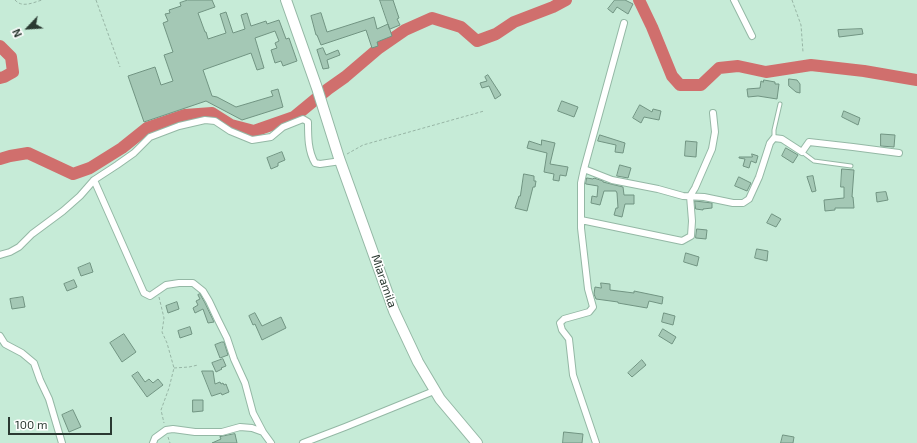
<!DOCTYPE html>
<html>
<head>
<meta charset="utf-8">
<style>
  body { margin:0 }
  #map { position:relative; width:917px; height:443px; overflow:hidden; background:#c6ebd7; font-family:"Exo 2",sans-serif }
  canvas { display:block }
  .north { position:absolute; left:8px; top:8px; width:40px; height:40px; -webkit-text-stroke:3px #fff; paint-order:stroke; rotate:245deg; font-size:11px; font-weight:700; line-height:16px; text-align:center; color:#2a3931 }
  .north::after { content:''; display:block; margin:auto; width:14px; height:18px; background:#2a3931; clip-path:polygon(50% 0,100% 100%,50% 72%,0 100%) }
  .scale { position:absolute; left:8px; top:417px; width:104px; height:18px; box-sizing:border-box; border:2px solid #2a3931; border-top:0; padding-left:5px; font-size:12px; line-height:14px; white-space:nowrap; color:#2a3931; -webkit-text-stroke:3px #fff; paint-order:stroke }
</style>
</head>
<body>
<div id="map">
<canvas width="917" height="443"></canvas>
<div class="north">N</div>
<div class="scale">100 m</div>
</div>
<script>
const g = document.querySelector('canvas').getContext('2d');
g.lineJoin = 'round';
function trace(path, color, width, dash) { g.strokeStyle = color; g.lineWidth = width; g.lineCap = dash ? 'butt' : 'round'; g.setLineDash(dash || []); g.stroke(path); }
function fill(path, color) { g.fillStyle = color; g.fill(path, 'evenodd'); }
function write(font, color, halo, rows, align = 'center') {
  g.font = font + ' "Exo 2",sans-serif'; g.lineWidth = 3; g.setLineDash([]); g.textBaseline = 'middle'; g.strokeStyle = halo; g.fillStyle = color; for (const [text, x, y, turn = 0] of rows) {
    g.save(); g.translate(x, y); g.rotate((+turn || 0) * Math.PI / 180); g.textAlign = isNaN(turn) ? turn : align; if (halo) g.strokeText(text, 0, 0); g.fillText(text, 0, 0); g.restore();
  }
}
trace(new Path2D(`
  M639 0 652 27 672 76 680 85H701L719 68 738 66 766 72 811 65 864 71 917 80
  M0 46 11 57 13 72 4 77 0 78
  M0 159 10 156 28 153 73 174 90 168 122 148 147 128 185 115 212 113 231 125 254 131 294 117 328 89 345 77 379 48 405 30 432 18 461 27 477 41 496 34 514 22 553 7 566 0`), '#d06f6d', 12);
const building = new Path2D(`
  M188 0H212L215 7 198 13 205 32H206L208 39 226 33 220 14 226 12 233 33 245 29 241 15 247 13 251 26 266 21 267 24 279 20 286 39 289 38 297 61 283 66 281 61 275 63 271 50 277 48 275 43 279 41 275 31 255 38 264 68 257 70 251 53 203 70 212 96 217 97 236 107 273 96 271 91 278 89 283 107 242 120 206 101 144 122 128 76 155 67 161 85 173 81 164 55 173 52 163 23 168 21 165 14 170 13 169 10 181 6 180 3Z
  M380 0H393L399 18 397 19 400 25 390 29Z
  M615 0H625L633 4 628 14 617 7 613 13 608 9Z
  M321 13 327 32 374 17 377 29 388 24 392 36 377 42 378 46 372 48 366 30 321 45 317 35H316L311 16Z
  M862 29 863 34 839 37 838 30Z
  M323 48 326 55 338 50 340 55 327 60 329 68 323 69 317 50Z
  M488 75 501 95 495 99 489 86 482 88 480 83 487 81 485 77Z
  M789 79 797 80 800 84V93L796 92 789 86Z
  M764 80 775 82V84H779L777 99 758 96 748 97 747 89 760 88 761 81 763 82Z
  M562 101 578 107 574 117 558 111Z
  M640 105 652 112 653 109 661 111 659 120 644 117 641 123 633 118Z
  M844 111 860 118 858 125 842 117Z
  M881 134 895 135 894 147 881 146Z
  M600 135 625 143 623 153 615 152 616 145 598 141Z
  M542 140 555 143 550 164 568 167 566 176 560 175 559 181 553 180 554 174 544 172 547 153 527 148 529 141 541 145Z
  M686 141 697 142 696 157 685 156Z
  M786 148 798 155 793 163 782 156Z
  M282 152 285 160 278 163V166L271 169 267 158Z
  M752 154 758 156 756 163 751 161 749 168 743 166 745 159 739 158V157H752Z
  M620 165 631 168 628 178 617 176Z
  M842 169 854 170 852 197H853L854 208H835V210L825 211 824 200 844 198V187H841Z
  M524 174 534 176V181H536L535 187H533L527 211 515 208 519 196H520Z
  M813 176 816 191 812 192 807 177Z
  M739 177 751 183 747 191 735 186Z
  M587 178 593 179 594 178 603 181V182L623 187 624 195H634V204H625L622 217 614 215 616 208H618L617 193 616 191H604L600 205 591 203 592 196 597 197 598 186 586 184Z
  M886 192 888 200 877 202 876 193Z
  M695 201 712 203V208L703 209V210L696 209Z
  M772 214 781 219 776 227 767 223Z
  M697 229 707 230 706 239 696 238Z
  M757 249 768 251 767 261 755 258Z
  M686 253 699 257 697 266 684 262Z
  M90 263 93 272 81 276 78 268Z
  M74 280 77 287 67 291 64 284Z
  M601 283 610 284V290L634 293V291L663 297 662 304 649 301 647 308 618 303V302L596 299 594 294 595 287 601 288Z
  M200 294 205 303 214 322 208 323 203 309 195 313 193 308 198 305 196 301 200 299 198 295Z
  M23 297 25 307 12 309 10 299Z
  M177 302 179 309 168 313 166 306Z
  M255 313 262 326 281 317 286 328 262 340 255 324 253 325 249 316Z
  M664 313 675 316 673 325 662 322Z
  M190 327 192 334 180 338 178 331Z
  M663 329 676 337 672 344 659 336Z
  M124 334 136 352 122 362 110 343Z
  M222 342H224L228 355 220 358 215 345Z
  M223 359 226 366 221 368 222 369 216 372 212 363Z
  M642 360 646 365 632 377 628 373Z
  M202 371H213L215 384 220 382 221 384 223 383 224 385 226 384 229 392 222 395 221 393 212 396Z
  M138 372 145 382 149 379 153 383 158 379 163 385 147 397 132 376Z
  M193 400H203V411L193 412Z
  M73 410 81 427 69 432 62 415Z
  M564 432 583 434 582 443H563Z
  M235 434 237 443H212L221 439 220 437Z
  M783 435 794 437 793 443H781Z`);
fill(building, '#a4c8b5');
trace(building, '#719482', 1);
const lane = new Path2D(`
  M774 138V130L780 104
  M802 152 814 161 851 166`);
const street = new Path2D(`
  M734 0 752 36
  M584 169 612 180 658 189 683 196 704 197 733 203H743L749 199 759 177 770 143 774 138 782 139 802 152 809 142 853 147 899 153
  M94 180 144 293 150 296 166 285 179 283H193L203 291 209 301 218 320 227 338 234 359 245 383 253 413 263 432
  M581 220 682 241 691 236 692 221 690 196 695 188 712 149 715 132 713 113
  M0 255 10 252 19 247 32 234 63 211 80 196 94 180 117 165 134 153 150 137 179 126 205 120 215 121 230 131 252 140 271 137 283 127 303 119 308 122C308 137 308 151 315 163L320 164 341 161
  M0 336 5 344 22 353 34 363 40 380 49 399 62 443
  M153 443 155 438 166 430 173 429 195 432H222L240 427 252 428 263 432 271 443
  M303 443 345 427 434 391
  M596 443 573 375 569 339 562 330 560 323 564 319 589 312 593 307 588 289 581 228V183L584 169 624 23`);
const primary = new Path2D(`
  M286 0 317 88 339 158 394 311 418 362 440 399 477 443`);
trace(lane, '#94b8a5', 5);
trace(street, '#94b8a5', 8);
trace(primary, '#94b8a5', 12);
trace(new Path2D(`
  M15 0C22 8 32 3 42 0
  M96 0 120 67
  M792 0 801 25 803 52
  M347 154 363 145 484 111
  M159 297 164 318 162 332 167 343 174 368 169 388 161 410 164 423
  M174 368 189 367 198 365
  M168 437 170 443`), '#97b5a5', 1, [3, 2]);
trace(lane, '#fff', 3);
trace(street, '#fff', 6);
trace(primary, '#fff', 10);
write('12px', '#2a3931', '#fff', [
  ["Miaramila",384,281,71]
]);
</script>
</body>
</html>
